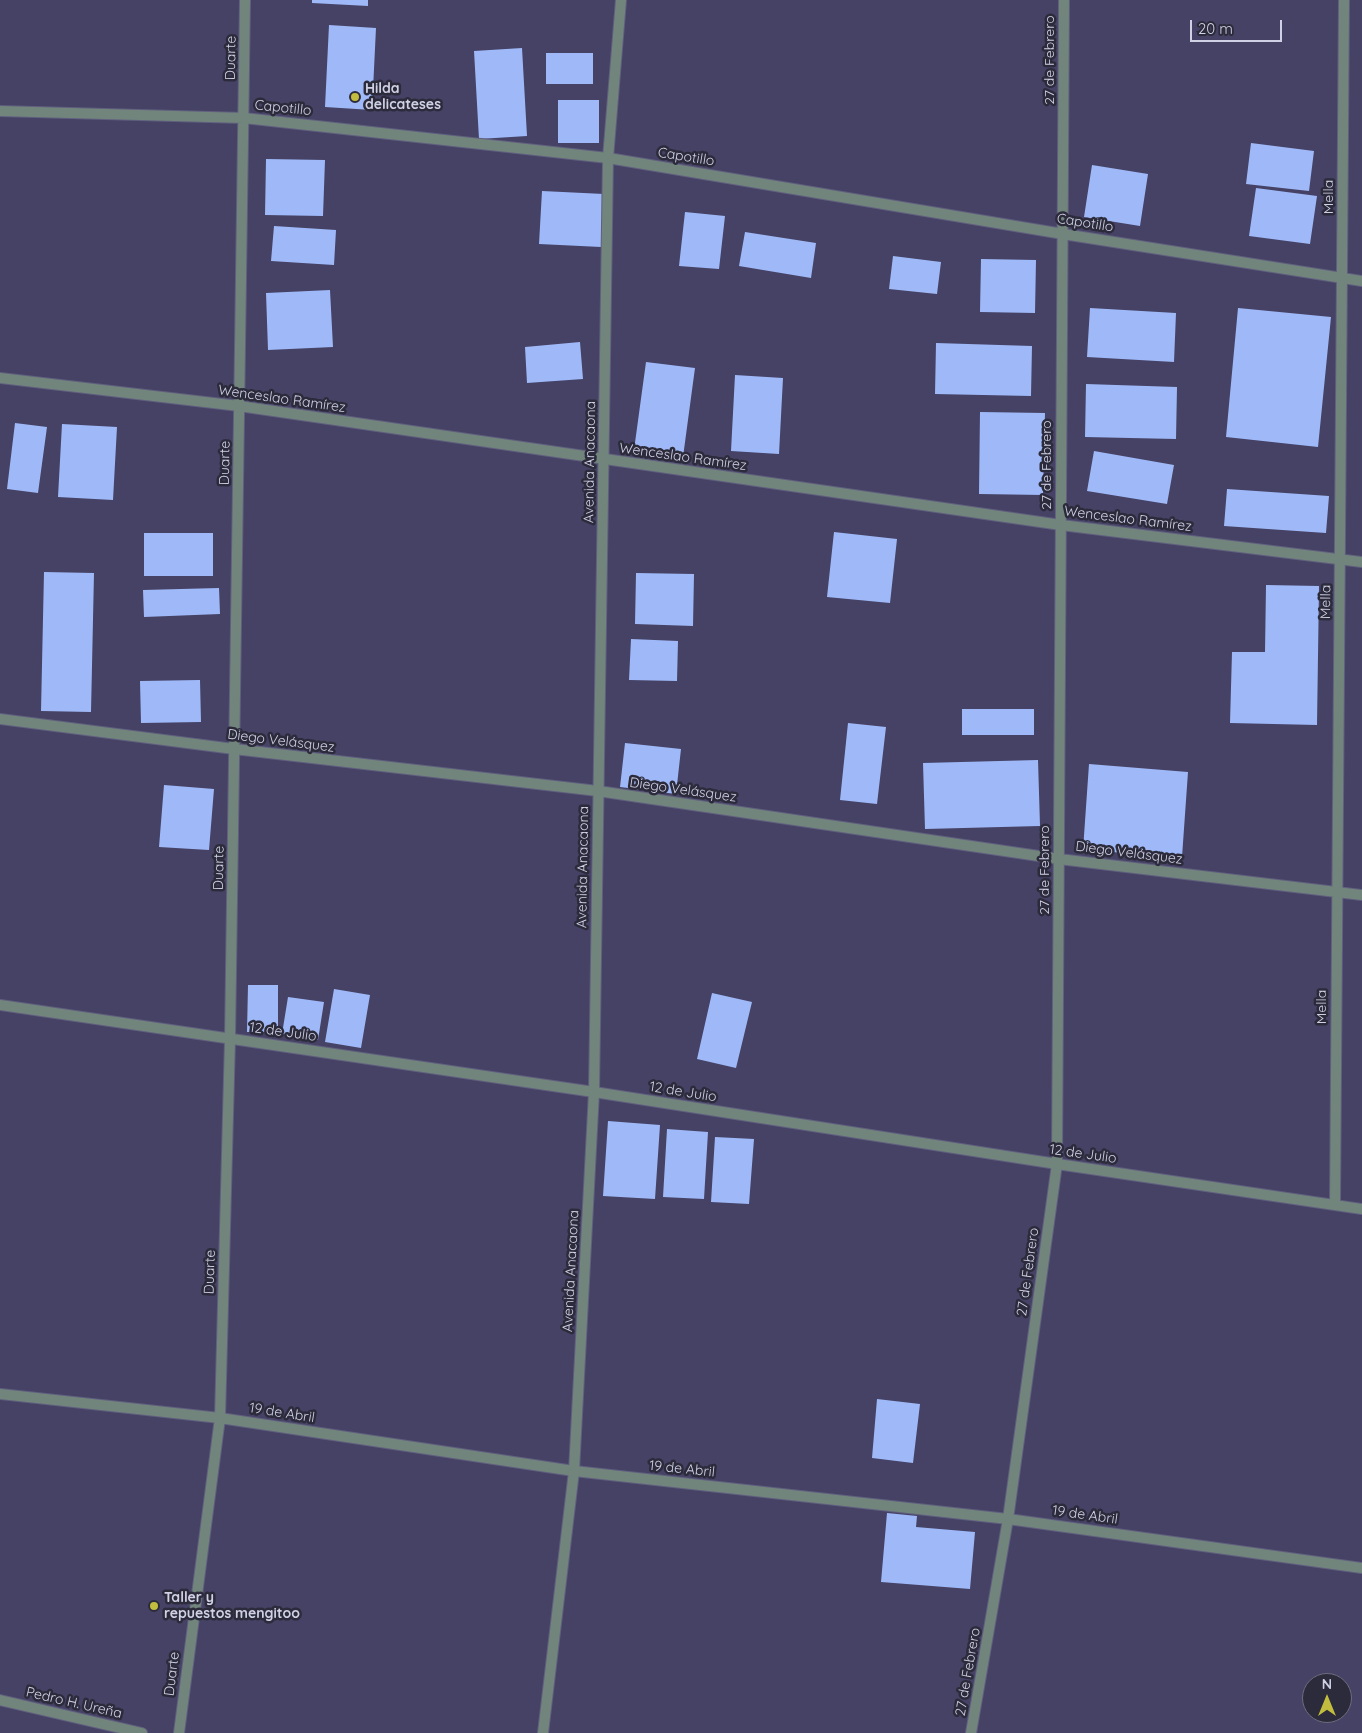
<!DOCTYPE html>
<html>
<head>
<meta charset="utf-8">
<style>
  body { margin:0 }
  #map { position:relative; width:1362px; height:1733px; overflow:hidden; background:#454265; font-family:Quicksand,sans-serif }
  canvas { display:block }
  .north { position:absolute; left:1302px; top:1673px; width:50px; height:50px; box-sizing:border-box; background:#2c2b3b; border:1px solid #6e6d7f; border-radius:50%; rotate:0deg; font-size:14px; font-weight:700; line-height:20px; text-align:center; color:#d1d1e6 }
  .north::after { content:''; display:block; margin:auto; width:18px; height:22px; background:#c2bd3f; clip-path:polygon(50% 0,100% 100%,50% 72%,0 100%) }
  .scale { position:absolute; left:1190px; top:20px; width:92px; height:22px; box-sizing:border-box; border:2px solid #d1d1e6; border-top:0; padding-left:6px; font-size:15px; line-height:18px; white-space:nowrap; color:#d1d1e6; -webkit-text-stroke:4px #2c2b3b; paint-order:stroke }
</style>
</head>
<body>
<div id="map">
<canvas width="1362" height="1733"></canvas>
<div class="north">N</div>
<div class="scale">20 m</div>
</div>
<script>
const g = document.querySelector('canvas').getContext('2d');
g.lineJoin = 'round';
function fill(path, color) { g.fillStyle = color; g.fill(path, 'evenodd'); }
function trace(path, color, width, dash) { g.strokeStyle = color; g.lineWidth = width; g.lineCap = dash ? 'butt' : 'round'; g.setLineDash(dash || []); g.stroke(path); }
function write(font, color, halo, rows, align = 'center') {
  g.font = font + ' Quicksand,sans-serif'; g.lineWidth = 5; g.setLineDash([]); g.textBaseline = 'middle'; g.strokeStyle = halo; g.fillStyle = color; for (const [text, x, y, turn = 0] of rows) {
    g.save(); g.translate(x, y); g.rotate((+turn || 0) * Math.PI / 180); g.textAlign = isNaN(turn) ? turn : align; if (halo) g.strokeText(text, 0, 0); g.fillText(text, 0, 0); g.restore();
  }
}
fill(new Path2D(`
  M312 0H368V6L312 3Z
  M329 25 376 28 372 110 325 107Z
  M522 48 527 136 479 139 474 51Z
  M546 53H593V84H546Z
  M558 100H599V143H558Z
  M1251 143 1314 151 1309 191 1246 184Z
  M266 159 325 160 323 216 265 215Z
  M1092 165 1148 174 1140 226 1084 217Z
  M1256 188 1317 196 1310 244 1249 236Z
  M542 191 604 194 601 247 539 244Z
  M685 212 725 216 719 269 679 266Z
  M274 226 336 230 334 265 271 261Z
  M745 232 816 243 811 278 739 266Z
  M893 256 941 262 937 294 889 289Z
  M981 259 1036 260 1035 313 980 312Z
  M330 290 333 347 268 350 266 293Z
  M1090 308 1176 313 1174 362 1087 357Z
  M1238 308 1331 317 1318 447 1226 437Z
  M580 342 583 379 527 383 525 347Z
  M936 343 1032 346 1031 396 935 394Z
  M646 362 695 368 683 457 634 450Z
  M735 375 783 378 779 454 731 451Z
  M1086 384 1177 387 1176 439 1085 437Z
  M980 412 1045 413 1043 495 979 494Z
  M15 423 47 427 38 493 7 489Z
  M62 424 117 427 113 500 58 497Z
  M1094 451 1174 465 1167 504 1087 491Z
  M1227 489 1329 496 1326 533 1224 526Z
  M834 532 897 539 890 603 827 597Z
  M144 533H213V576H144Z
  M44 572 94 573 91 712 41 711Z
  M636 573 694 574 693 626 635 624Z
  M1266 585 1319 586 1317 725 1230 723 1232 652H1265Z
  M219 588 220 614 144 617 143 590Z
  M631 639 678 641 677 681 629 680Z
  M200 680 201 722 141 723 140 681Z
  M962 709H1034V735H962Z
  M848 723 886 727 877 804 840 800Z
  M625 743 681 749 676 794 620 787Z
  M1038 760 1040 826 925 829 923 763Z
  M1089 764 1188 772 1182 857 1083 850Z
  M164 785 214 789 209 850 159 847Z
  M248 985H278V1032H247Z
  M334 989 370 995 361 1048 325 1042Z
  M712 993 752 1002 736 1068 697 1059Z
  M288 997 324 1002 318 1040 282 1034Z
  M608 1121 660 1125 655 1199 603 1196Z
  M667 1129 708 1132 704 1199 663 1197Z
  M715 1137 754 1139 749 1204 711 1202Z
  M877 1399 920 1404 913 1463 872 1458Z
  M887 1513 917 1516 916 1527 975 1532 970 1589 881 1582Z`), '#9fb9f8');
const minor = new Path2D(`
  M0 111 244 118 608 158 1063 234 1362 281
  M0 378 239 406 1061 525 1362 562
  M0 719 234 749 598 791 1059 859 1362 895
  M0 1005 594 1092 1057 1164 1362 1209
  M1335 1204 1344 0
  M0 1394 220 1418 574 1471 1008 1519 1362 1568
  M0 1700 142 1733
  M179 1733 220 1418 230 1039 245 0
  M971 1733 1008 1519 1057 1164 1064 0`);
const tertiary = new Path2D(`
  M543 1733 574 1471 594 1092 608 158 621 0`);
trace(minor, '#615f7f', 12);
trace(tertiary, '#615f7f', 12);
trace(minor, '#71857c', 10);
trace(tertiary, '#71857c', 10);
for (const [x, y, r, color] of [
  [355,97,5,"#c2bd3f"],
  [154,1606,5,"#c2bd3f"]
]) { const dot = new Path2D(); dot.arc(x, y, r, 0, 2 * Math.PI); g.fillStyle = color; g.fill(dot); trace(dot, '#2c2b3b', 2); }
write('14px', '#d1d1e6', '#2c2b3b', [
  ["Duarte",231,58,-89],
  ["27 de Febrero",1050,60,-90],
  ["Capotillo",283,108,6],
  ["Capotillo",686,157,9],
  ["Mella",1329,197,-90],
  ["Capotillo",1085,223,9],
  ["Wenceslao Ramírez",282,399,8],
  ["Wenceslao Ramírez",683,457,8],
  ["Avenida Anacaona",590,462,-89],
  ["Duarte",225,463,-89],
  ["27 de Febrero",1047,465,-90],
  ["Wenceslao Ramírez",1128,519,7],
  ["Mella",1326,602,-89],
  ["Diego Velásquez",281,741,7],
  ["Diego Velásquez",683,790,8],
  ["Diego Velásquez",1129,853,7],
  ["Avenida Anacaona",583,867,-89],
  ["Duarte",219,868,-89],
  ["27 de Febrero",1045,870,-90],
  ["Mella",1322,1007,-90],
  ["12 de Julio",283,1032,8],
  ["12 de Julio",683,1092,9],
  ["12 de Julio",1083,1154,8],
  ["Avenida Anacaona",571,1271,-87],
  ["Duarte",210,1272,-88],
  ["27 de Febrero",1028,1272,-82],
  ["19 de Abril",282,1413,9],
  ["19 de Abril",682,1469,6],
  ["19 de Abril",1085,1515,8],
  ["27 de Febrero",968,1672,-80],
  ["Duarte",172,1674,-83],
  ["Pedro H. Ureña",74,1703,13]
]);
write('bold 14px', '#d1d1e6', '#2c2b3b', [
  ["Hilda",365,89],
  ["delicateses",365,105],
  ["Taller y",164,1598],
  ["repuestos mengitoo",164,1614]
], 'left');
</script>
</body>
</html>
